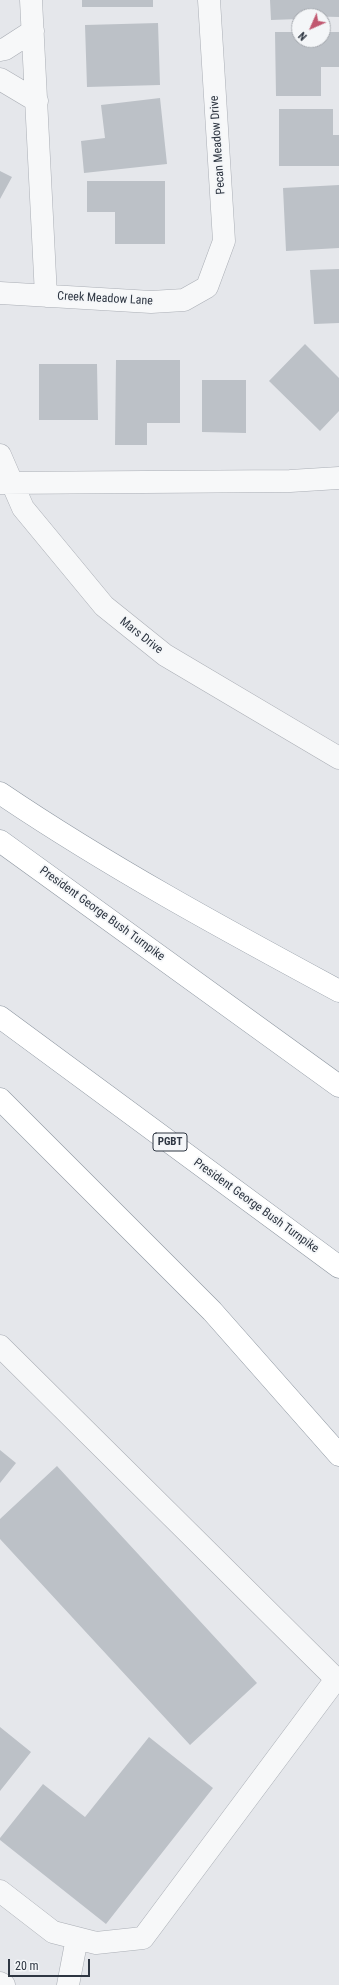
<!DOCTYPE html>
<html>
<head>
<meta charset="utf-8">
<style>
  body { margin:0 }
  #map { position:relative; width:339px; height:1985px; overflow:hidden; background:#e5e7eb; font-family:"Roboto Condensed",sans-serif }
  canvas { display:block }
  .north { position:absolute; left:291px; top:8px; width:40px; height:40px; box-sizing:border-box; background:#f4f6f8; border:1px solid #a5a9af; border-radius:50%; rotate:225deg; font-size:11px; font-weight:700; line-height:16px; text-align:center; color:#2e3642 }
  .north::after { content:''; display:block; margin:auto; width:14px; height:18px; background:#c15870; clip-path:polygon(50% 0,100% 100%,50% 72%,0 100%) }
  .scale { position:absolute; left:8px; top:1959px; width:82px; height:18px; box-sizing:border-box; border:2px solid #2e3642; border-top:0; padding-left:5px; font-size:12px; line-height:14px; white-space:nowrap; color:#2e3642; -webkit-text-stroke:3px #f4f6f8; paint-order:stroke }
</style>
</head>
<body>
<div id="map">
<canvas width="339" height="1985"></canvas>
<div class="north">N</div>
<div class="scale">20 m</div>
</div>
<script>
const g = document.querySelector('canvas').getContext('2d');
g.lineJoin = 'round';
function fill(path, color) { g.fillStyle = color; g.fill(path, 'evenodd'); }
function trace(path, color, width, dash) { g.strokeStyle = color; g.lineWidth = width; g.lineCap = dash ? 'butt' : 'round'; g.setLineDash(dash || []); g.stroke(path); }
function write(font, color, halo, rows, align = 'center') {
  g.font = font + ' "Roboto Condensed",sans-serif'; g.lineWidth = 3.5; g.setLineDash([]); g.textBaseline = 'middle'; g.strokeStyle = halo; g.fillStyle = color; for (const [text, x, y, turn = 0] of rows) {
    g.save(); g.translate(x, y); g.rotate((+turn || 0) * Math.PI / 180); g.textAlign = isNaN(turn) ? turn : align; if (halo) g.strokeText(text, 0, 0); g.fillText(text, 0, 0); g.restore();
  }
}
fill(new Path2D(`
  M82 0H153V7H82Z
  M270 0H339V17L299 16V19L271 20Z
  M158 23 160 85 87 87 85 25Z
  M275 32H299V40H323V32H339V67H321V96H276Z
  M160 98 167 164 84 173 81 141 105 138 101 105Z
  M279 109H333V135H339V166H279Z
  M0 171 12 177 0 199Z
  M87 181H165V244H115V212H87Z
  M339 185V248L286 251 283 188Z
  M339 269V323L314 324 310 270Z
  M305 344 339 378V411L320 431 269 381Z
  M116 360H180V423H147V445H115Z
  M39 364H97L98 420H39Z
  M202 380H246V433L202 432Z
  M0 1450 16 1463 0 1483Z
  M57 1466 257 1683 190 1745 0 1539V1519Z
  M0 1727 31 1752 0 1791Z
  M149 1737 213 1788 106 1924 0 1840V1838L43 1784 85 1817Z`), '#bcc1c7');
const minor = new Path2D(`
  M31 0 46 296
  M0 50 5 49 33 31
  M0 79 37 101
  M0 293 151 302 184 300 207 287 224 241 209 0
  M0 455 23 508 104 606 165 655 339 758
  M0 483 290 481 339 478
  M0 1346 336 1679 143 1938 96 1943 53 1932 0 1891
  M0 1983 4 1985
  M68 1985 77 1938`);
const highway = new Path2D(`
  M0 793C108 866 224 929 339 991
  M0 841 339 1086
  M0 1017 339 1267
  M0 1099 212 1311 339 1455`);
trace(minor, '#aaaeb5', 23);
trace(highway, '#8d96a0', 23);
trace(minor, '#f7f8f9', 22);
trace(highway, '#fff', 22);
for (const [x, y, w] of [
  [170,1142,34]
]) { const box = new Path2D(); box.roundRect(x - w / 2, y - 9, w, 18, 3); g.fillStyle = '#f4f6f8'; g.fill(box); trace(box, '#2e3642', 1); }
write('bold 11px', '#2e3642', null, [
  ["PGBT",170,1142]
]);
write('12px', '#2e3642', '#f4f6f8', [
  ["Pecan Meadow Drive",218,145,-94],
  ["Creek Meadow Lane",105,299,3],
  ["Mars Drive",141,636,38],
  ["President George Bush Turnpike",102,914,36],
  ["President George Bush Turnpike",256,1206,36]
]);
</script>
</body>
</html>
